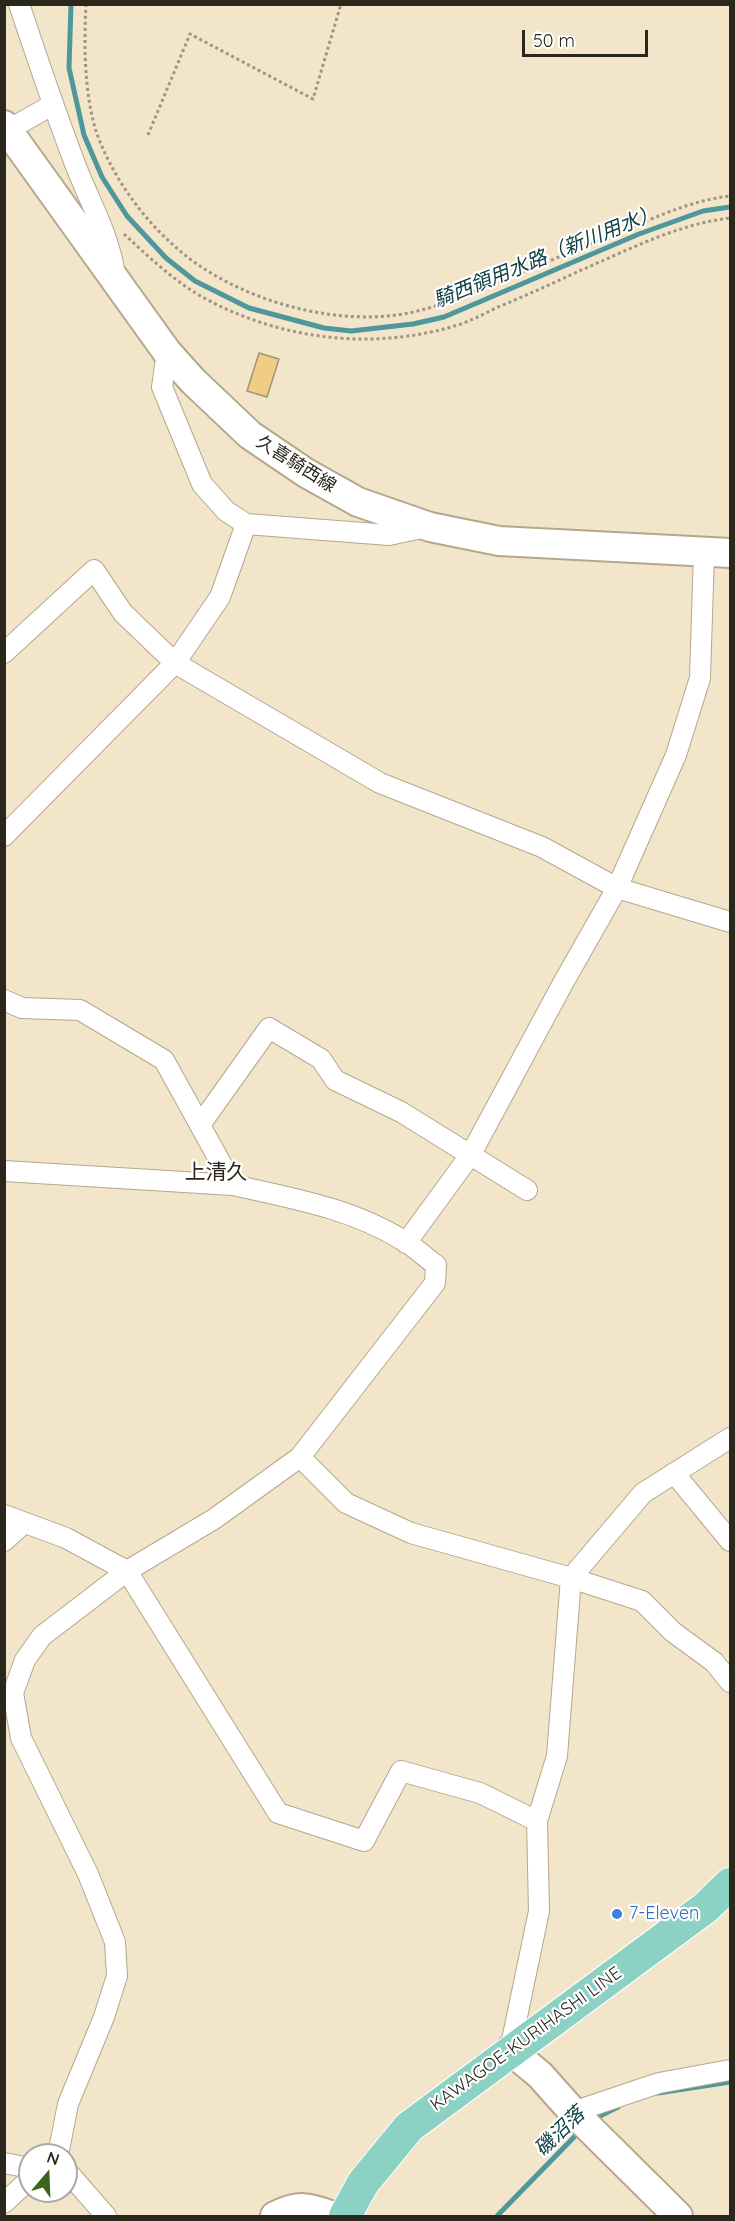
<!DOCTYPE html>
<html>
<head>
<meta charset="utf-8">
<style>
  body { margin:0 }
  #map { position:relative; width:735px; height:2221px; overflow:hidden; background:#f3e5c9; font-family:Quicksand,sans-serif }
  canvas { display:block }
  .frame { position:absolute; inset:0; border:6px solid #2c271c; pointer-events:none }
  .north { position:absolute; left:18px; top:2143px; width:60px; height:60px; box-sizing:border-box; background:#fff; border:2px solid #aba9a4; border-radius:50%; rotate:19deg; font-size:16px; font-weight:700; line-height:24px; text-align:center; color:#2c271c }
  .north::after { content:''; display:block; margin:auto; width:21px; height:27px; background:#3d631c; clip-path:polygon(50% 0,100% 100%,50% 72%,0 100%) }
  .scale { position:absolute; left:522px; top:30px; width:126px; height:27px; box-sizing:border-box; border:3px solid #2c271c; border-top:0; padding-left:8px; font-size:18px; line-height:21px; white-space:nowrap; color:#2c271c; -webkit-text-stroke:4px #fff; paint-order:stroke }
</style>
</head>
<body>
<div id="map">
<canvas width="735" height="2221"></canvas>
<div class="frame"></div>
<div class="north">N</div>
<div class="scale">50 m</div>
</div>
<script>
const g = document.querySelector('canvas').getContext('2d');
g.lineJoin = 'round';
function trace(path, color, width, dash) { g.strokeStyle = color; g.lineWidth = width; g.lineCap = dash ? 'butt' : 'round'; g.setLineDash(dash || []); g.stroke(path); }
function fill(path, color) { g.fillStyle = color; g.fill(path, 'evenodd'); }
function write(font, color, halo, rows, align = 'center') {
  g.font = font + ' Quicksand,"Noto Sans JP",sans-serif'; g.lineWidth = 4.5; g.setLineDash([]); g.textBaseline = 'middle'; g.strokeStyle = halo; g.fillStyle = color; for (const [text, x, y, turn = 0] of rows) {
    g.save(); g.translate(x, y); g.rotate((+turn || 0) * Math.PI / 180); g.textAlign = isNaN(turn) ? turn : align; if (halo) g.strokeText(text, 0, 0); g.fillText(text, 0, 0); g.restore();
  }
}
trace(new Path2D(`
  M71 4 69 68 84 135 102 177 127 216 166 258 195 281 249 308 324 328 351 331 413 324 444 317 639 234 703 211 730 207
  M658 2093 730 2082
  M592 2120 618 2107
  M497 2216 581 2130`), '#4e979b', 5);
const building = new Path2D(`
  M259 353 279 359 267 397 247 391Z`);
fill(building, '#efcd85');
trace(building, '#a1947a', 1.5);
const street = new Path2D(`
  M19 4C37 58 55 111 75 164 90 203 109 234 115 275
  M8 130 52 105
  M167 352 162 387 202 484 226 511 246 524 389 535 427 527
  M4 653 94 570 123 613 175 663 380 783 542 847 617 888 730 922
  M4 836 175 663 220 597 246 524
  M4 1000 22 1008 80 1010 164 1060 233 1185C292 1198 355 1209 407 1243 417 1249 426 1258 436 1265L435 1283 300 1457 214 1519 127 1571 42 1636 25 1660 13 1693 21 1738 88 1874 115 1942 117 1976 104 2017 68 2104 58 2155
  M200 1125 269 1028 321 1059 335 1080 401 1112 527 1190
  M4 1171 233 1185
  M406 1243 471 1154 562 985 617 888 676 755 700 678 704 552
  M300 1457 346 1503 411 1533 571 1578 642 1601 673 1632 714 1662 730 1682
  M674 1473 730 1541
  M4 1515 66 1538 127 1571 278 1813 364 1841 401 1771 480 1793 537 1821
  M4 1541 24 1523
  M510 2050 539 1911 537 1821 557 1756 571 1578 643 1493 730 1438
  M573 2112 659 2083 730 2070
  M4 2163 30 2168
  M66 2170 106 2216
  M4 2203 30 2179`);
const secondary = new Path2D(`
  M4 125 167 352 193 381 250 435 306 473 358 502 430 527 499 541 730 553
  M510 2050 540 2075 573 2112 678 2216
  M275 2216C299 2204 309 2207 333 2216`);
const primary = new Path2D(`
  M345 2216 363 2183 409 2127 705 1908 730 1884`);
trace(street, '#b4a78c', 22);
trace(secondary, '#b4a78c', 32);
trace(primary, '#fff', 34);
trace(new Path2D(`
  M86 4C84 45 84 92 96 131 110 172 139 214 171 243 231 300 344 333 425 309 445 304 465 295 484 287 532 269 579 248 627 229 661 215 694 200 730 196
  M148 135 190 34 313 99 341 4
  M124 234C149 257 176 283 206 299 284 341 377 351 461 324 474 319 486 313 498 307 525 296 551 284 577 272 626 251 677 224 730 218`), '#9f9580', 3, [3, 3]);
trace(street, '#fff', 20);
trace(secondary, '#fff', 28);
trace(primary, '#8bd2c4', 32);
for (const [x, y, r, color] of [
  [617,1914,6,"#3f7fe0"]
]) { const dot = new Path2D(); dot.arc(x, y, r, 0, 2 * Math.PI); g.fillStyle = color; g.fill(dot); trace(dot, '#fff', 2); }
write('18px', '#2c271c', '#fff', [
  ["久喜騎西線",296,464,32],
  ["KAWAGOE-KURIHASHI LINE",526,2039,-36]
]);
write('18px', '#366cbe', '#fff', [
  ["7-Eleven",629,1914]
], 'left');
write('italic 20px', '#0f4145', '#fff', [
  ["騎西領用水路（新川用水）",546,257,-22],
  ["磯沼落",560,2132,-44]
]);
write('21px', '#2c271c', '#fff', [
  ["上清久",216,1173]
]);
</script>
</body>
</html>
